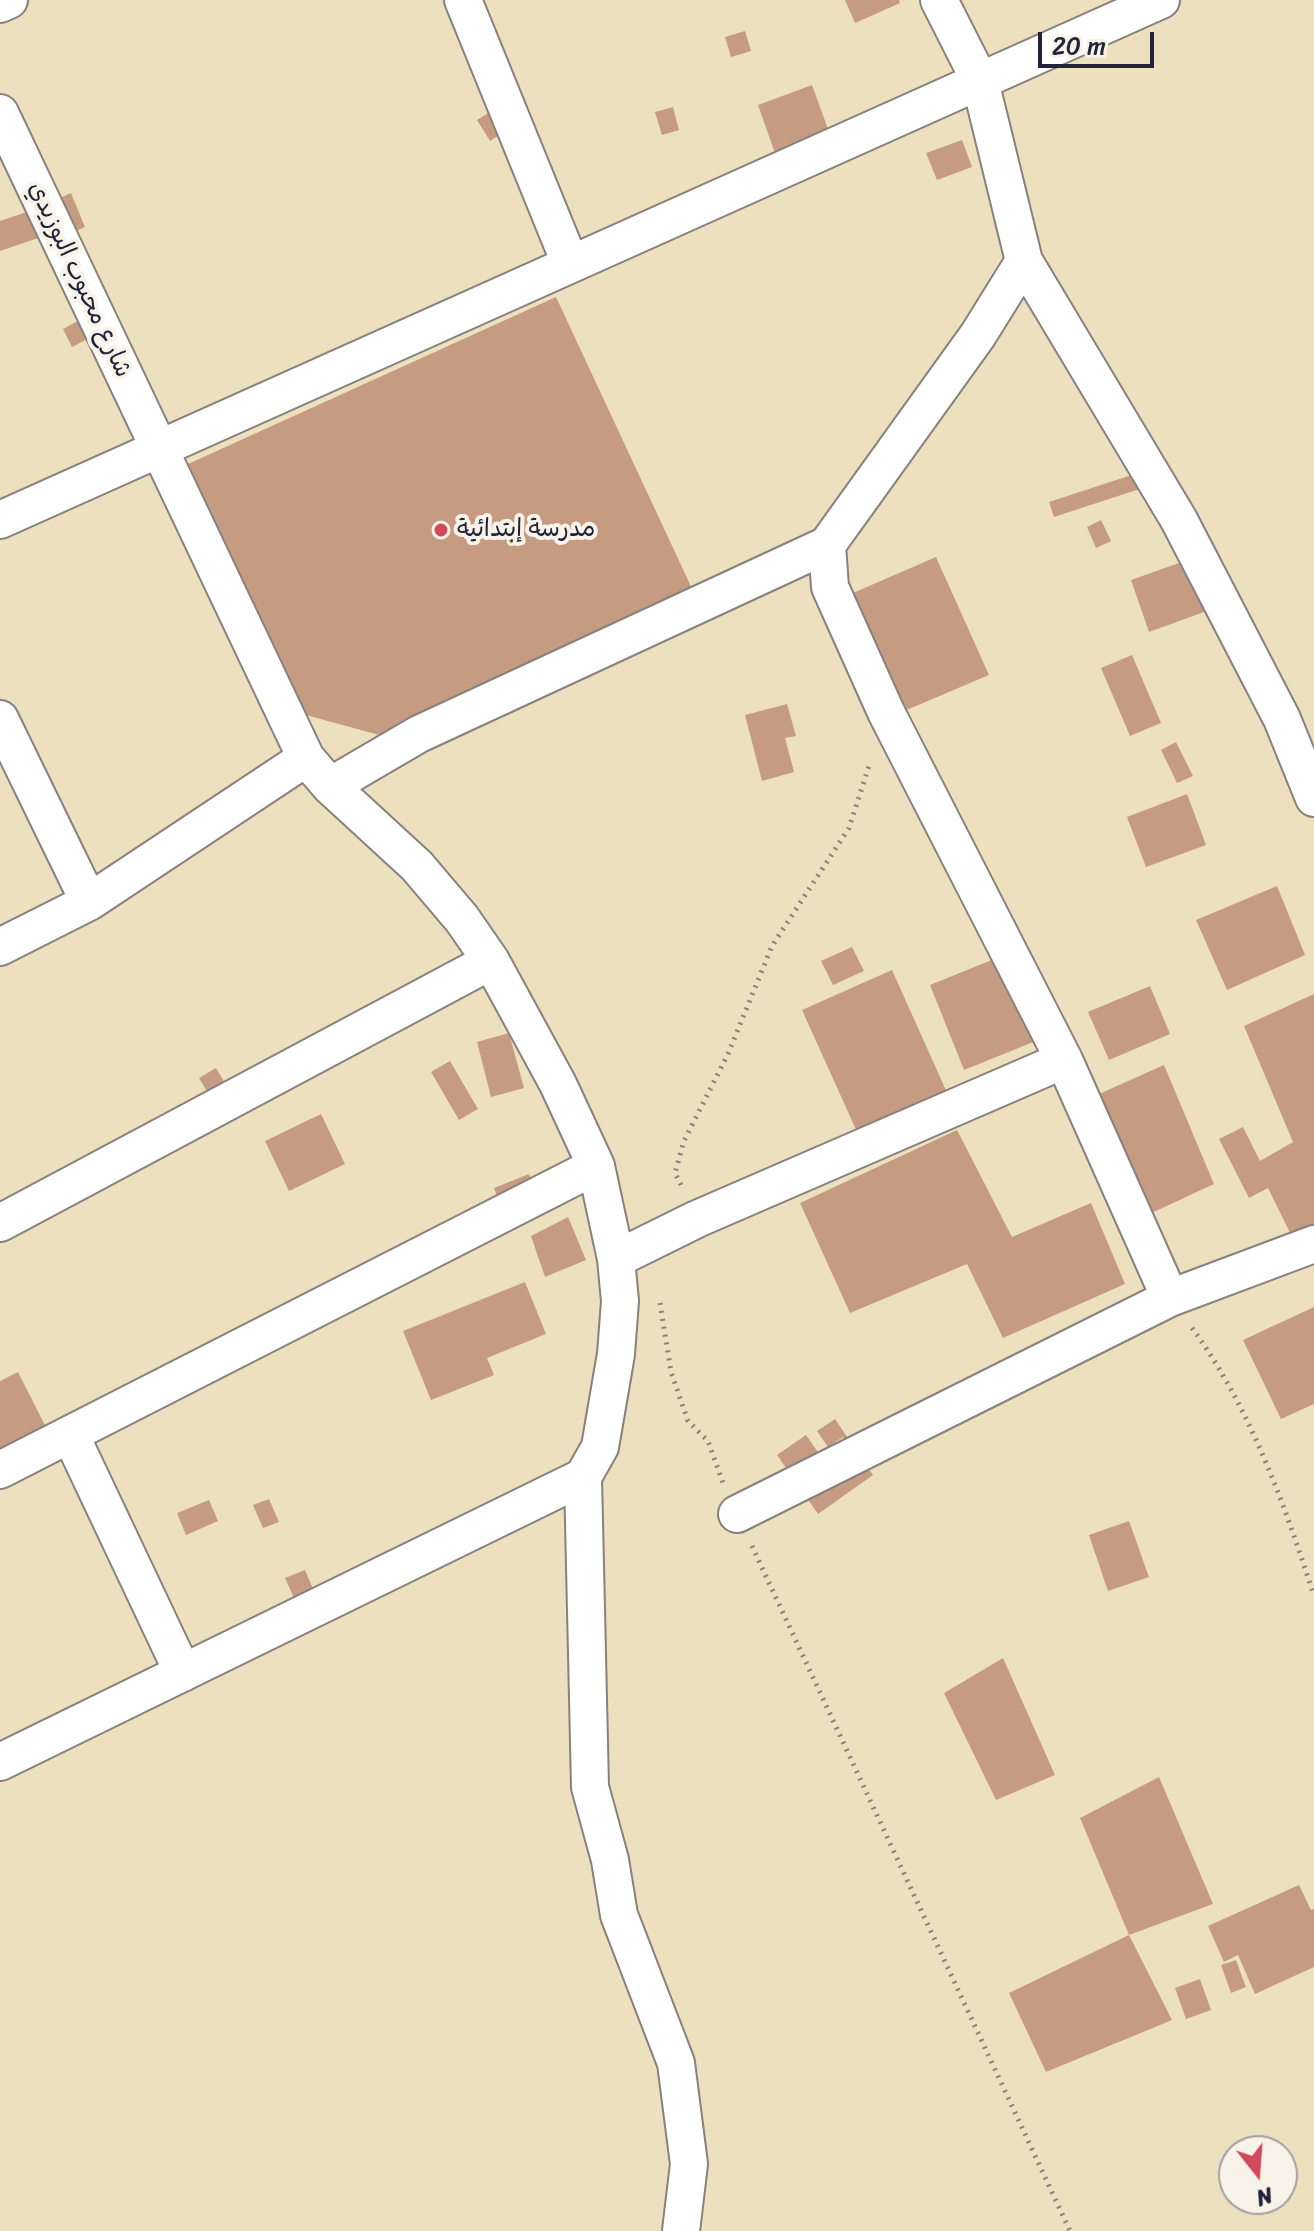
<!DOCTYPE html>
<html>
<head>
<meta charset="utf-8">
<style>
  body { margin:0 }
  #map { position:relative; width:1314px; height:2231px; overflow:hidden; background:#ede0bf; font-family:Sriracha,sans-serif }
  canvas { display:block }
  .north { position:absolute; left:1218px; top:2135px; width:80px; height:80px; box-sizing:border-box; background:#f7f3e8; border:2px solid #a29fa3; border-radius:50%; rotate:163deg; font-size:22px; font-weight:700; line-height:32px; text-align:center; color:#22223b }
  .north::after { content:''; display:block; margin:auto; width:28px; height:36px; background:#d1495b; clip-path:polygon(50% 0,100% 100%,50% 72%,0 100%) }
  .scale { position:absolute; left:1038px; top:32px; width:116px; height:36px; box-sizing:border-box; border:4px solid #22223b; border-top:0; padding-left:10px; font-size:24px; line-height:28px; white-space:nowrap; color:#22223b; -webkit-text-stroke:6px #f7f3e8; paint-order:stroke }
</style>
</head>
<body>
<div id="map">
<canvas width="1314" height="2231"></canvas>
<div class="north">N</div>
<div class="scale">20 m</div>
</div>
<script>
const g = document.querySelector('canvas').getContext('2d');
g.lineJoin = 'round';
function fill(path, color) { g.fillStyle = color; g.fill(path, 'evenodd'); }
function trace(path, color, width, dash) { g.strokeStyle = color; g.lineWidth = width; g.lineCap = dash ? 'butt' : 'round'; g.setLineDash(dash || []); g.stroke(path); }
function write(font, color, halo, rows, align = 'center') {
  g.font = font + ' Sriracha,"Playpen Sans Arabic",sans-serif'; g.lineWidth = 8; g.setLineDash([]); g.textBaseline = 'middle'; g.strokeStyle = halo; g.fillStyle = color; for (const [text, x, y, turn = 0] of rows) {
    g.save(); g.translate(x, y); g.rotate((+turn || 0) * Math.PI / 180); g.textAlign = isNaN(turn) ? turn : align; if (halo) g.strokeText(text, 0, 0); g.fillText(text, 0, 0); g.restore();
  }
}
fill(new Path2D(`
  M845 0H899L900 3 855 23Z
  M745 31 751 51 731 57 725 37Z
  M812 85 832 140 777 159 758 105Z
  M508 101 521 122 490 141 477 120Z
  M673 107 679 130 662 135 655 112Z
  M962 140 972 167 937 180 926 153Z
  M71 193 85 227 57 239 42 206Z
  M38 208 47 235 0 251V221Z
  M556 297 695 595 383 736 302 714 188 464Z
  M95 312 105 330 72 347 63 329Z
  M1153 468 1158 483 1054 517 1049 502Z
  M1101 520 1111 541 1096 548 1087 527Z
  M936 557 989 675 897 714 846 596Z
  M1196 557 1215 608 1149 632 1131 580Z
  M1132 655 1161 723 1130 736 1101 668Z
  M787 704 796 736 785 738 794 772 762 781 745 715Z
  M1176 742 1193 776 1177 783 1161 750Z
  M1187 794 1206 845 1146 867 1127 817Z
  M1277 886 1305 955 1227 990 1196 920Z
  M852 947 864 971 833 985 821 961Z
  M1014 951 1048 1036 964 1070 930 985Z
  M892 970 949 1097 858 1134 802 1010Z
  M1150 986 1170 1034 1109 1060 1088 1012Z
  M1314 994V1234L1295 1243 1268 1188 1249 1198 1219 1139 1243 1127 1260 1161 1293 1142 1244 1026Z
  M509 1033 524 1088 491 1097 477 1042Z
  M450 1061 478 1109 459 1120 431 1072Z
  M1164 1065 1214 1184 1141 1218 1090 1098Z
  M216 1068 242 1112 225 1122 199 1078Z
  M321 1114 345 1164 289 1191 265 1141Z
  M957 1130 1012 1237 1091 1203 1125 1284 1003 1338 967 1264 850 1313 800 1203Z
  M529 1174 543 1209 507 1223 494 1188Z
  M568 1217 586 1260 545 1277 531 1236Z
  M525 1282 546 1334 487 1358 494 1375 431 1400 403 1331Z
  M1314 1307V1404L1281 1419 1243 1340Z
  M18 1372 59 1453 0 1456V1381Z
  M835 1419 873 1475 818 1514 777 1455 806 1435 833 1474 857 1458 843 1437 828 1447 817 1431Z
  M269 1499 279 1522 263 1528 253 1505Z
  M209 1500 218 1521 186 1535 177 1513Z
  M1129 1521 1149 1577 1108 1591 1089 1535Z
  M305 1570 321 1608 302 1616 285 1578Z
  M1003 1658 1055 1775 996 1800 944 1693Z
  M1159 1777 1213 1904 1129 1935 1080 1818Z
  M1299 1885 1311 1910 1314 1909V1967L1255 1994 1238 1955 1224 1962 1208 1926Z
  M1129 1935 1172 2020 1046 2072 1009 1993Z
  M1236 1960 1246 1987 1231 1993 1221 1965Z
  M1200 1979 1211 2010 1186 2019 1175 1988Z`), '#c59c81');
const street = new Path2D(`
  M463 0 570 263
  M1161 0 980 81 1024 261 1179 520 1282 719 1314 798
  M0 4 9 0
  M0 113 306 758 330 786 417 866 462 919 491 961 558 1084 596 1166 616 1259 620 1301 616 1354 600 1447 583 1477 590 1787 610 1860 619 1915 676 2063 689 2164 681 2231
  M0 520 980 81 939 0
  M827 545 830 587 886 712 1064 1060 1170 1298
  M0 719 89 902
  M330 786 419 734 827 545 978 335 1024 261
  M0 947 89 902 306 758
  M0 1223 491 961
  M616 1259 697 1219 1064 1060
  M71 1436 183 1673
  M0 1470 596 1166
  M737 1514 1170 1298 1314 1244
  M0 1762 583 1477`);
trace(street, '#88817d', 40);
trace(new Path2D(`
  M681 1185 675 1173 684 1141 728 1054 772 946 849 828 870 763
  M660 1303 671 1372 688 1421 708 1441 723 1483
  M1192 1328C1250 1407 1284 1503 1314 1596
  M752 1546 1070 2231`), '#88817d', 5, [2, 6]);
trace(street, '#fff', 36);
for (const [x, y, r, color] of [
  [441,530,8,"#d1495b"]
]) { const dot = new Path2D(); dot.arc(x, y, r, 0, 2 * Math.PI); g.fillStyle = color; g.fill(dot); trace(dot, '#f7f3e8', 3); }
write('24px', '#22223b', '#f7f3e8', [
  ["شارع محبوب البوزيدي",79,280,65]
]);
write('24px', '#22223b', '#f7f3e8', [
  ["مدرسة إبتدائية",457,530]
], 'left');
</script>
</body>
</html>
